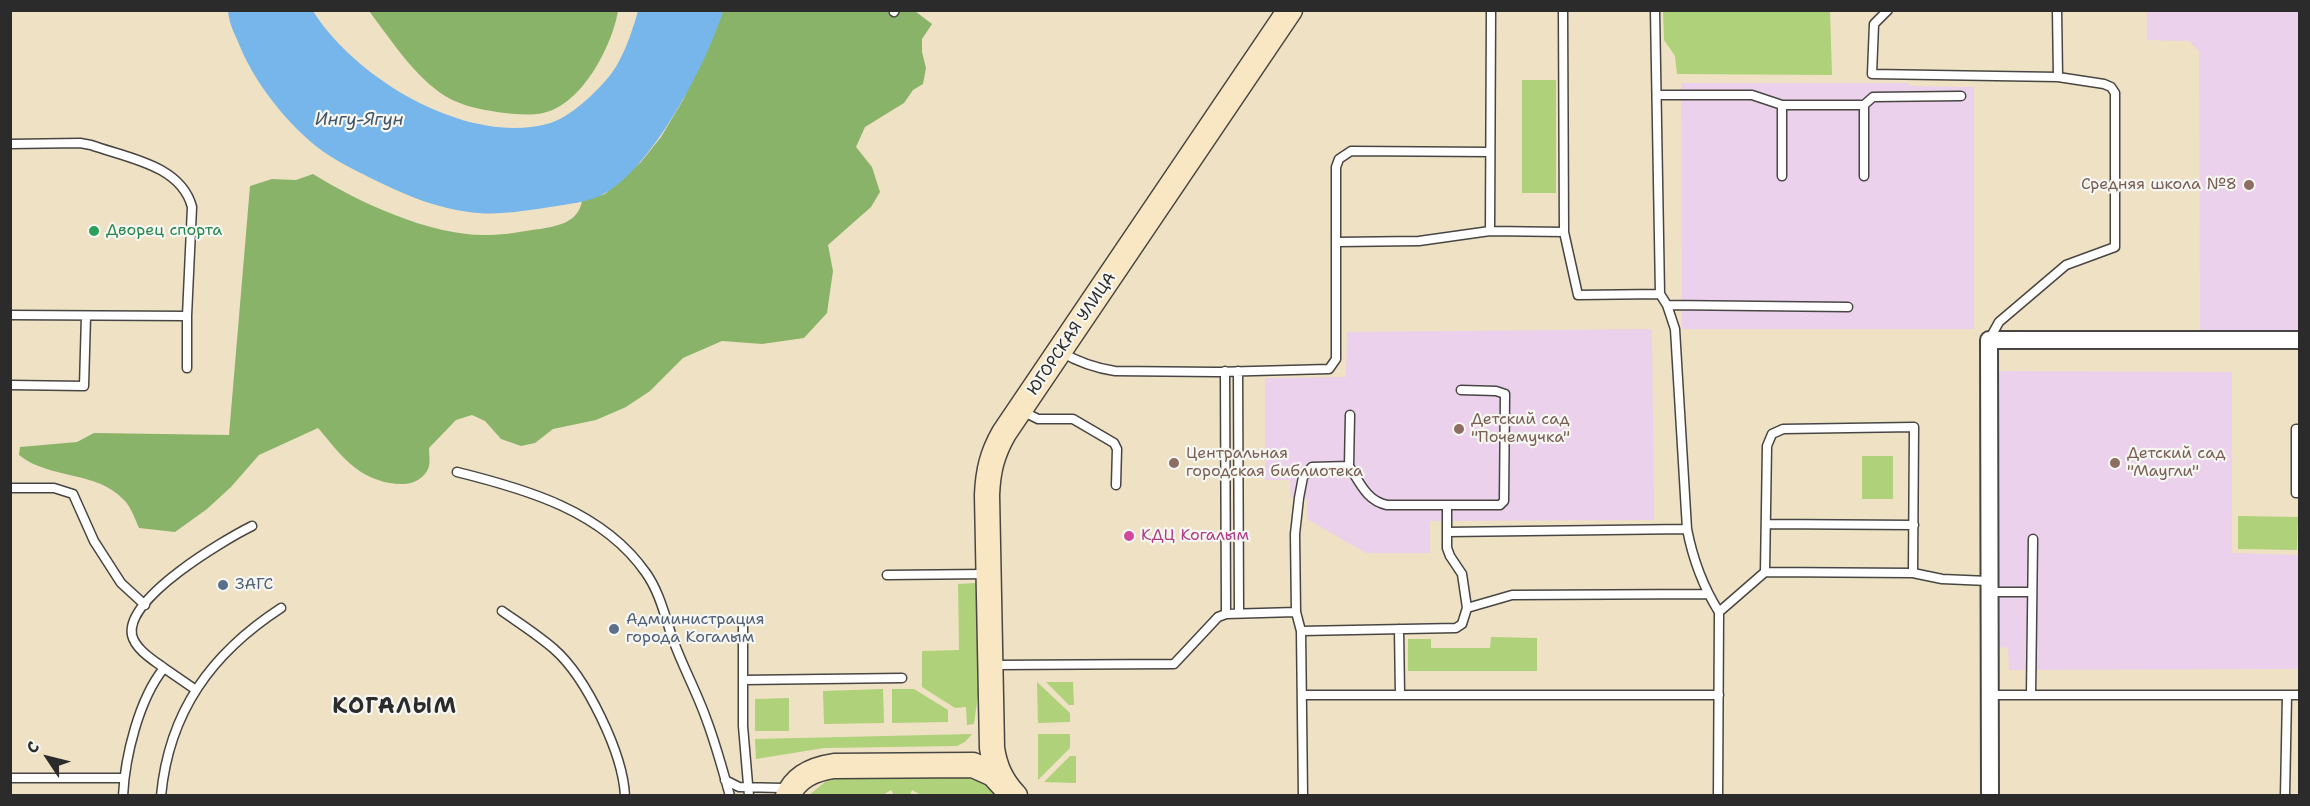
<!DOCTYPE html>
<html>
<head>
<meta charset="utf-8">
<style>
  body { margin:0 }
  #map { position:relative; width:2310px; height:806px; overflow:hidden; background:#efe1c4; font-family:"Shantell Sans",sans-serif }
  canvas { display:block }
  .frame { position:absolute; inset:0; border:12px solid #2b2b2b; pointer-events:none }
  .north { position:absolute; left:18px; top:728px; width:60px; height:60px; -webkit-text-stroke:4px #f6f6f2; paint-order:stroke; rotate:305deg; font-size:16px; font-weight:700; line-height:24px; text-align:center; color:#2b2b2b }
  .north::after { content:''; display:block; margin:auto; width:21px; height:27px; background:#2b2b2b; clip-path:polygon(50% 0,100% 100%,50% 72%,0 100%) }
</style>
</head>
<body>
<div id="map">
<canvas width="2310" height="806"></canvas>
<div class="frame"></div>
<div class="north">С</div>
</div>
<script>
const g = document.querySelector('canvas').getContext('2d');
g.lineJoin = 'round';
function fill(path, color) { g.fillStyle = color; g.fill(path, 'evenodd'); }
function trace(path, color, width, dash) { g.strokeStyle = color; g.lineWidth = width; g.lineCap = dash ? 'butt' : 'round'; g.setLineDash(dash || []); g.stroke(path); }
function write(font, color, halo, rows, align = 'center') {
  g.font = font + ' "Shantell Sans",sans-serif'; g.lineWidth = 4.5; g.setLineDash([]); g.textBaseline = 'middle'; g.strokeStyle = halo; g.fillStyle = color; for (const [text, x, y, turn = 0] of rows) {
    g.save(); g.translate(x, y); g.rotate((+turn || 0) * Math.PI / 180); g.textAlign = isNaN(turn) ? turn : align; if (halo) g.strokeText(text, 0, 0); g.fillText(text, 0, 0); g.restore();
  }
}
fill(new Path2D(`
  M2147 11H2299V332H2200L2199 51 2189 41 2147 40Z
  M1681 83H1906L1911 86 1974 87V329H1682Z
  M1652 329 1654 520 1430 521V553H1366L1307 519V499L1291 498 1290 480H1265V378L1346 377 1347 332Z
  M1997 371 2232 372V553L2299 555 2298 669 2009 670 2008 648 1999 647Z`), '#ebd1eb');
fill(new Path2D(`
  M1663 11H1830L1832 75 1677 74 1675 56 1664 40Z
  M1522 80H1556V193H1522Z
  M1862 456H1893V499H1862Z
  M2238 516 2298 517 2297 550 2238 549Z
  M976 583 978 695 974 724 967 725 966 707 955 708 922 687V651L959 650 958 584Z
  M1491 637 1537 638V671H1408V639H1431V648H1490Z
  M1037 682 1070 713V722L1038 723Z
  M1046 682H1073L1074 705H1069Z
  M883 689 884 723 824 724 823 691Z
  M892 689H914L948 710V722L892 723Z
  M789 698V731H755V699Z
  M972 734 965 742 957 746 824 748 756 759 755 739Z
  M1038 734H1070V748L1038 780Z
  M1070 756H1076V783L1044 782Z
  M841 778H968L983 783 996 795H921L912 790 910 795H894L891 790 883 795 808 796 825 782Z`), '#aed17a');
fill(new Path2D(`
  M369 11H618C612 46 582 105 543 113 529 116 512 114 497 112 479 109 462 106 445 96 413 75 392 41 369 11Z
  M723 11H915L932 24 922 39V52L926 68 923 84 913 90 904 103 865 127 856 147 872 167 880 192 871 207 828 245 833 271 827 313 804 338 762 344 722 341 683 358 650 391 626 407 596 420 553 429 535 443 521 446 501 439 485 421 472 415 456 420 429 448C429 456 431 465 427 471 414 493 378 483 361 472 345 462 331 443 318 428L259 455 231 487 207 509 175 532 139 528C135 519 131 507 124 500 96 470 50 480 19 455L20 447 77 442 94 433 229 435 250 186 272 179 296 180 313 174C360 203 433 237 489 235 506 235 523 231 540 229 557 226 578 223 582 201L605 194 641 162 661 137 683 100Z`), '#8ab36a');
fill(new Path2D(`
  M228 11H313C355 78 465 145 547 124 569 119 598 91 611 74 623 59 633 29 638 11H723C707 63 654 164 607 192 591 202 569 204 550 207 524 211 495 216 469 212 438 208 410 197 383 184 365 175 347 167 330 156 294 133 258 88 241 49 236 36 229 25 228 11Z`), '#76b6ea');
const lane = new Path2D(`
  M1563 10 1564 232 1578 295 1660 294
  M1655 10 1660 294 1667 305 1675 329 1687 529C1693 560 1702 585 1719 612L1718 796
  M1888 10 1874 24 1872 74 2058 77 2104 84 2111 87 2115 93V247L2066 265 1999 322 1989 340
  M2057 10 2058 77
  M894 12 895 10
  M1657 95H1752L1782 105H1864V176
  M1864 105 1873 97 1961 96
  M10 144 80 143 91 145C127 158 181 165 192 207L187 316 10 315
  M1782 176V105
  M1490 231 1491 10
  M1337 242 1419 241 1490 231 1564 232
  M1667 305 1848 307
  M1061 352C1078 362 1095 368 1115 371L1216 372 1329 369 1336 359V167L1339 159 1351 151 1490 152
  M187 368V316
  M1238 371 1239 613
  M10 385 84 386 86 316
  M1022 411 1038 419H1073L1114 443 1117 449 1116 485
  M2300 429H2296V493H2300
  M1349 466 1350 415
  M457 472C526 489 603 511 646 573 661 594 666 622 675 645 685 671 698 695 707 721 716 745 723 771 730 796
  M10 488H54L73 494 94 541 121 583 145 605
  M1447 505V548L1450 556 1462 574 1467 608
  M1766 524 1914 525
  M1447 532 1687 529
  M1765 572 1913 573
  M887 575 988 574
  M1988 592H2032
  M502 611C519 623 538 635 554 649 586 677 623 753 625 796
  M1296 612 1295 534 1299 498 1303 477 1312 467 1349 466C1360 483 1367 501 1387 505H1500L1504 501 1505 394 1496 391 1461 390
  M1719 612 1765 572 1767 446 1772 434 1783 429 1914 427 1913 573 1942 579 1988 581
  M1226 614 1296 612 1301 631 1303 796
  M743 620V726L749 796
  M1399 629 1400 695
  M1301 631 1456 628 1462 624 1467 608 1512 595 1708 594
  M993 665 1174 664 1218 617 1226 614 1225 371
  M164 668 196 690
  M743 680 902 678
  M1302 695H1719
  M1989 695H2300
  M2031 695 2033 539
  M10 778H124
  M725 780 739 787 782 788
  M123 796C125 756 139 699 164 668 153 660 135 649 132 635 125 598 224 540 252 526
  M161 796C169 711 212 653 281 608
  M2285 796 2287 695`);
const street = new Path2D(`
  M1990 796 1989 340H2300`);
const secondary = new Path2D(`
  M788 796C796 776 814 769 834 766L973 765 993 774 1004 786
  M1015 796C1001 781 995 767 992 748L987 495C988 471 992 454 1004 433L1290 10`);
trace(lane, '#484642', 11);
trace(street, '#484642', 20);
trace(secondary, '#484642', 27);
trace(lane, '#fff', 8);
trace(street, '#fff', 16);
trace(secondary, '#f9e7c3', 24);
for (const [x, y, r, color] of [
  [2249,185,6,"#8d6e63"],
  [94,231,6,"#2e9e5b"],
  [1459,429,6,"#8d6e63"],
  [1174,463,6,"#8d6e63"],
  [2115,463,6,"#8d6e63"],
  [1129,536,6,"#d1479c"],
  [223,585,6,"#5c6f8a"],
  [614,629,6,"#5c6f8a"]
]) { const dot = new Path2D(); dot.arc(x, y, r, 0, 2 * Math.PI); g.fillStyle = color; g.fill(dot); trace(dot, '#f6f6f2', 2); }
write('16px', '#785e54', '#f6f6f2', [
  ["Средняя школа №8",2237,185,"right"],
  ["Детский сад",1471,420],
  ["\"Почемучка\"",1471,438],
  ["Центральная",1186,454],
  ["городская библиотека",1186,472],
  ["Детский сад",2127,454],
  ["\"Маугли\"",2127,472]
], 'left');
write('16px', '#27864d', '#f6f6f2', [
  ["Дворец спорта",106,231]
], 'left');
write('16px', '#2b2b2b', '#f6f6f2', [
  ["ЮГОРСКАЯ УЛИЦА",1072,334,-56]
]);
write('16px', '#b23c85', '#f6f6f2', [
  ["КДЦ Когалым",1141,536]
], 'left');
write('16px', '#4e5e75', '#f6f6f2', [
  ["ЗАГС",235,585],
  ["Адмиинистрация",626,620],
  ["города Когалым",626,638]
], 'left');
write('italic 18px', '#425564', '#f6f6f2', [
  ["Ингу-Ягун",359,120]
]);
g.letterSpacing = '1.5px';
write('bold 22px', '#2b2b2b', '#f6f6f2', [
  ["КОГАЛЫМ",395,707]
]);
g.letterSpacing = '0px';
</script>
</body>
</html>
